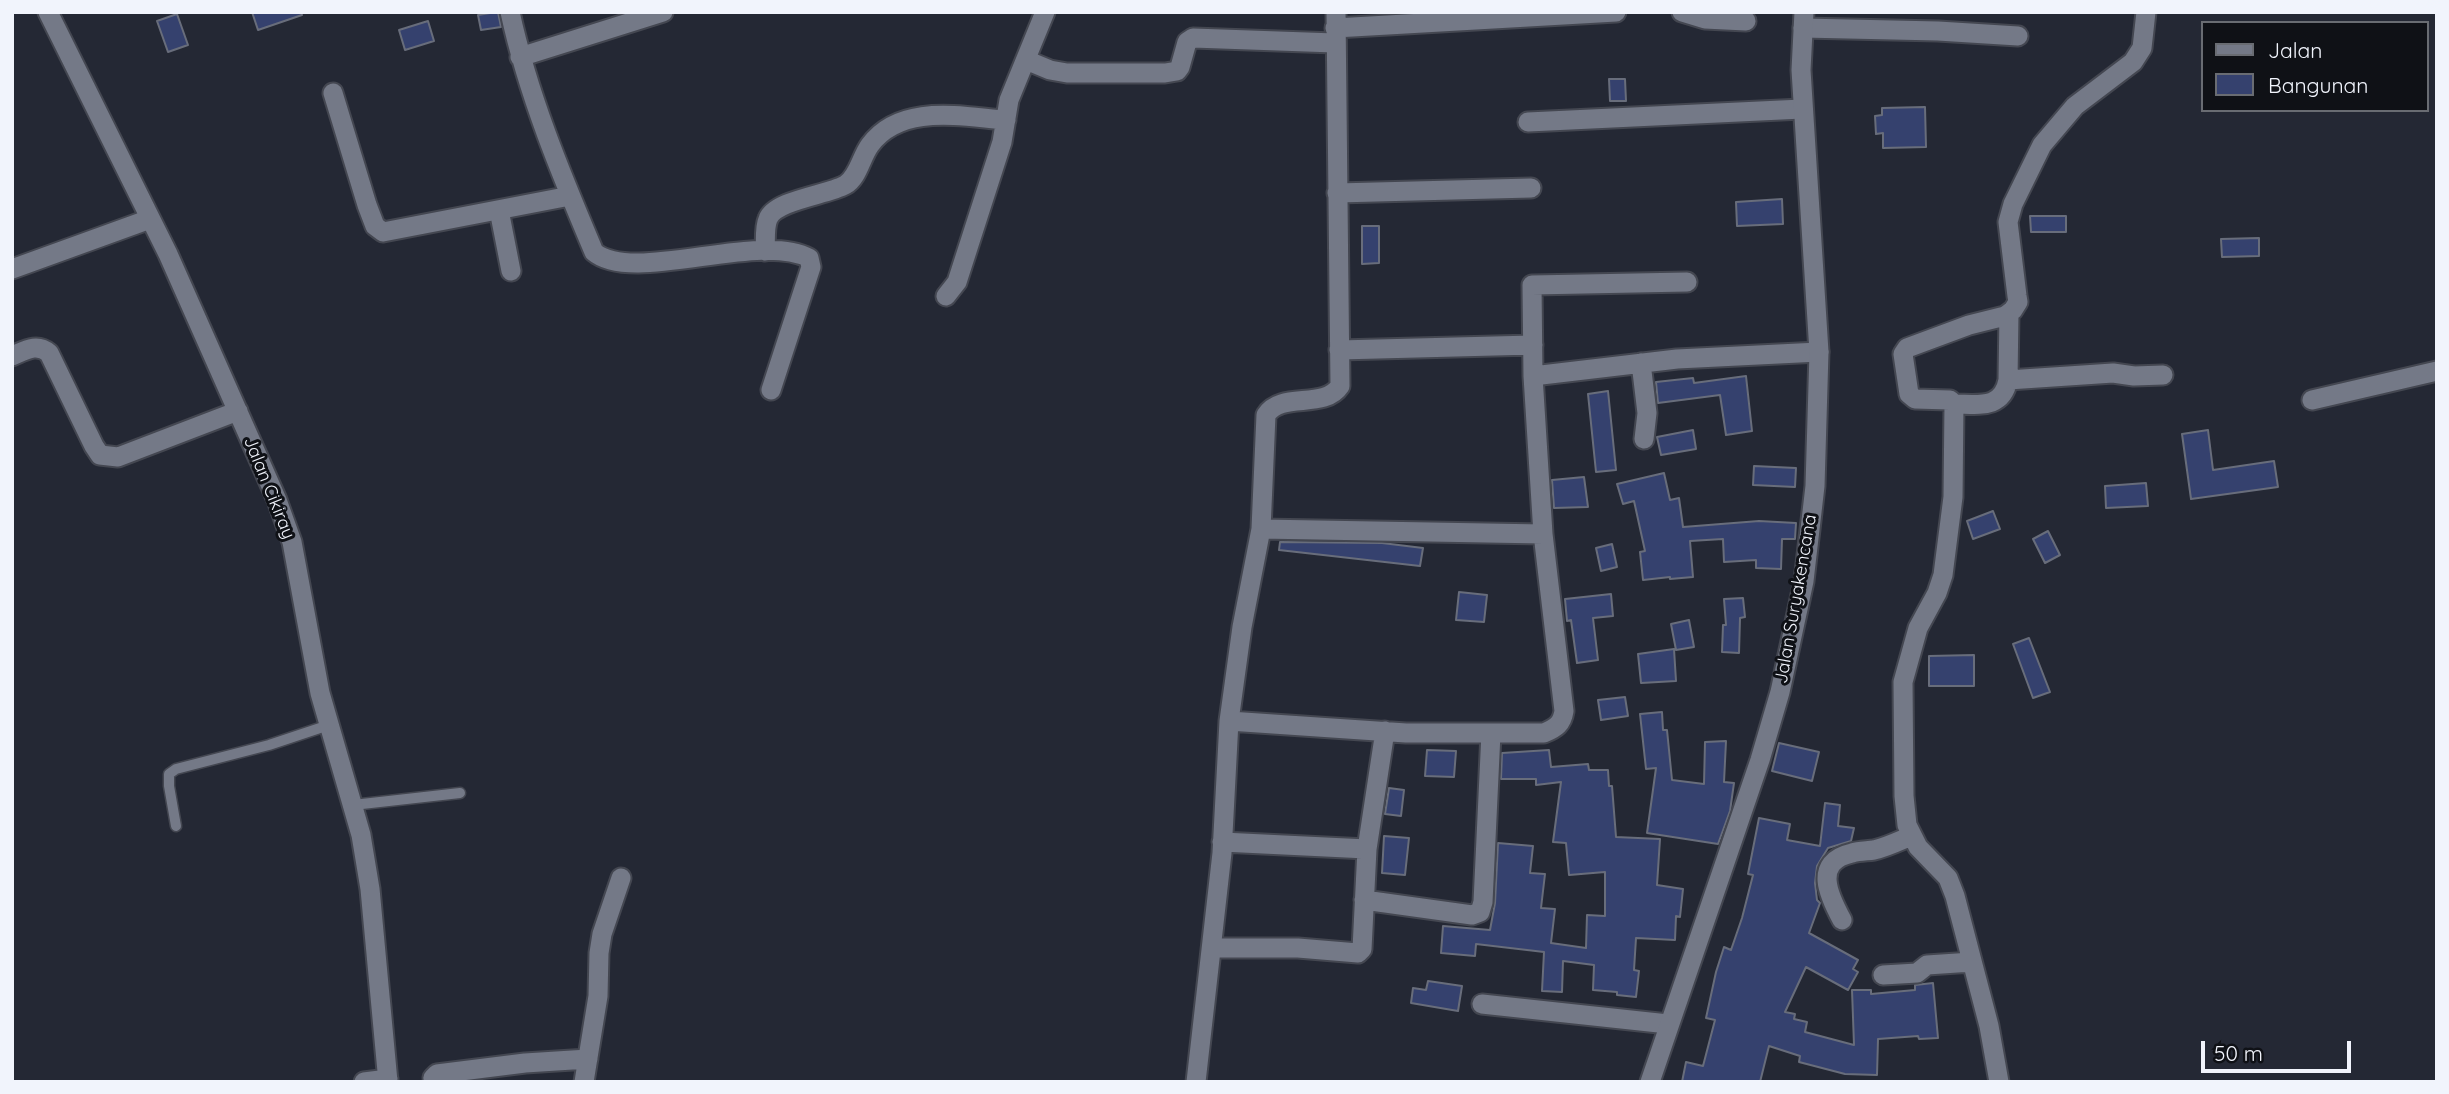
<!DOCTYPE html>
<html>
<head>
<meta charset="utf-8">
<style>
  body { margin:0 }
  #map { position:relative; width:2449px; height:1094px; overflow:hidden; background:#242834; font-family:Quicksand,sans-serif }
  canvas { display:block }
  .frame { position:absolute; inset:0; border:14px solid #f1f4fc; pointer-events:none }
  .legend { position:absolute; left:2201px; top:21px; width:228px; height:91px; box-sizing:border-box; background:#0f1116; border:2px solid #696c72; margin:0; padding:9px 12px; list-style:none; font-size:21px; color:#f1f4fc }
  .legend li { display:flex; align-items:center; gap:14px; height:35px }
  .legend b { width:35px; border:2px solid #696c72 }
  .scale { position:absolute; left:2201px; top:1041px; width:150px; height:32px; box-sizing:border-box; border:4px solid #f1f4fc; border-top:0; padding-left:9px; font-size:21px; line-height:24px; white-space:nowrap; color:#f1f4fc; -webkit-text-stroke:5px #0f1116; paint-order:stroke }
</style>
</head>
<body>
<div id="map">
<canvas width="2449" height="1094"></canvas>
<div class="frame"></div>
<ul class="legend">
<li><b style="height:9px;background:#747987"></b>Jalan</li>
<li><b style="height:19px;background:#35416e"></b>Bangunan</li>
</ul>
<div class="scale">50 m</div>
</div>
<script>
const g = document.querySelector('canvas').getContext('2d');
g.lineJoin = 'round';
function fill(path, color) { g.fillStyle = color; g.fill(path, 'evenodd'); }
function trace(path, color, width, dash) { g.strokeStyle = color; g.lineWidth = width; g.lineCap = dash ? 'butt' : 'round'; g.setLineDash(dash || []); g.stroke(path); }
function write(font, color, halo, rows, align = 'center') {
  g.font = font + ' Quicksand,sans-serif'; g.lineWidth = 6; g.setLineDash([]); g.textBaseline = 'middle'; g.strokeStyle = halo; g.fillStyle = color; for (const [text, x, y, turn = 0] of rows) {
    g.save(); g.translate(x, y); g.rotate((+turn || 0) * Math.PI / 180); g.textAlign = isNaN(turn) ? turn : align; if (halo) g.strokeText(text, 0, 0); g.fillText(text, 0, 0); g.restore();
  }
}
const building = new Path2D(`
  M252 12H301L302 15 258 30Z
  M496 12H498L501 27 481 30 478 15Z
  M177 14 188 45 168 52 157 21Z
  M428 21 434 41 405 50 399 30Z
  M1609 79H1625L1626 101H1610Z
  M1925 107 1926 147 1883 148V133L1876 134 1875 116 1882 115V108Z
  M1782 199 1783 224 1737 226 1736 202Z
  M2030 216H2066V232H2031Z
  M1362 226H1379V263L1362 264Z
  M2259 238V256L2222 257 2221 239Z
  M1746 376 1752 431 1726 435 1720 395 1658 403 1656 382 1693 378 1694 383Z
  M1608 391 1616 470 1596 472 1588 394Z
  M1693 430 1696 449 1661 455 1657 437Z
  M2208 430 2213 470 2274 461 2278 487 2191 499 2182 434Z
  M1754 466 1796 468 1795 487 1753 485Z
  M1664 473 1670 500 1679 498 1683 527 1759 521 1796 523 1795 539H1782L1781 569 1756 568V560L1724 562 1723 539 1690 541 1693 577 1670 579V577L1643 580 1640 552 1645 551 1634 501 1623 504 1617 484Z
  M1584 477 1588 507 1554 508 1552 480Z
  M2146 483 2148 506 2106 508 2105 486Z
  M1993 511 2000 529 1973 539 1967 521Z
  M2048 531 2060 555 2045 563 2033 539Z
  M1280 542 1382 543 1423 548 1420 566 1279 550Z
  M1612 544 1617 567 1601 571 1596 548Z
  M1459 592 1487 595 1484 622 1456 620Z
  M1611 594 1613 616 1593 618 1598 660 1577 663 1571 620 1567 621 1565 599Z
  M1743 598 1745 617 1740 618 1739 653 1722 652 1723 625H1726L1724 599Z
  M1689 620 1694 647 1676 650 1671 624Z
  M2029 638 2050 692 2033 698 2013 644Z
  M1674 649 1676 681 1641 683 1638 654Z
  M1974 655V686H1929V656Z
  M1625 697 1628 716 1601 720 1598 700Z
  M1662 712 1663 730H1667L1672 780 1704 784 1705 742 1726 741 1724 782 1734 783 1730 811 1718 844 1647 833 1656 768 1646 769 1640 714Z
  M1779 743 1819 752 1812 781 1772 771Z
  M1427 750 1456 751 1454 777 1425 776Z
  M1549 750 1551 767 1588 764 1589 770H1608L1609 786H1612L1616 837 1660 839 1657 885 1683 889 1680 917 1676 916 1675 940 1636 938 1634 970 1639 971 1636 997 1617 995V992L1593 990 1594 965 1563 961 1562 992 1542 991 1544 952 1476 944 1475 956 1441 953 1443 926 1490 930 1495 903 1498 843 1533 846 1530 873 1545 874 1541 908 1555 909 1551 943 1586 948 1587 915 1605 916V872L1569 875 1566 843 1553 842 1561 782 1536 785V779H1501L1502 753Z
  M1389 788 1404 790 1401 816 1385 814Z
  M1825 803 1840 805 1838 826 1854 828 1851 841 1828 848 1817 866 1815 883 1817 900 1820 903 1809 933 1858 960 1853 969 1858 972 1848 990 1806 967 1785 1012 1795 1014 1794 1019 1807 1022 1805 1032 1854 1045 1852 990H1871V994L1915 990V985L1933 983 1938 1038 1919 1039 1918 1036 1878 1039 1877 1075 1845 1074 1799 1062 1800 1056 1769 1046 1760 1082H1682L1686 1062 1703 1066 1715 1020 1706 1018 1716 972 1724 947 1731 950 1742 918 1753 875 1748 874 1759 818 1790 824 1787 840 1820 846Z
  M1384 836 1409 838 1405 875 1382 873Z
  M1428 981 1462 986 1458 1011 1411 1003 1413 988 1426 990Z`);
fill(building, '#35416e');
trace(building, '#686d7b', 2);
const service = new Path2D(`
  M353 805 460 793
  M176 826 169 786V774L176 769 269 745 329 725`);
const minor = new Path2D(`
  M48 12 168 254 277 500 292 542 320 693 361 835 370 889 388 1082
  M510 12C528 95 561 174 594 252 633 285 759 231 809 258L811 267 771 390
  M1682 12 1705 19 1746 21
  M1335 28 1616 12
  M1803 28 1938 31 2018 36
  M520 57 663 12
  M1026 60 1050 70 1067 73H1165L1177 71 1180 67 1187 42 1193 38 1335 43
  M333 93 367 205 375 226 383 232 570 196
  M1528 122 1802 109
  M1337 193 1531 188
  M499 210 511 271
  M765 251C766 242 764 228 768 219 775 200 827 195 845 185 858 178 861 157 870 145 901 103 962 117 1006 120
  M12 269 150 219
  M946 296 957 282 1002 142 1009 100 1045 12
  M1339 350 1533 345
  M12 356C26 350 37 343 49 353L94 446 100 455 118 457 238 411
  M1641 363 1647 413 1644 439
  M1533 376 1677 359 1819 352
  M2008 380 2113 373 2134 376 2163 375
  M2312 400 2437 371
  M1954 404C1978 404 2002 410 2008 380L2009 313
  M1261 529 1543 534
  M1229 721 1406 733H1544C1556 728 1562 724 1564 711L1543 534 1533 376 1532 285 1687 282
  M1222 842 1367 849
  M1364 900 1472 915 1480 912 1483 902 1491 733
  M1842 920C1829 896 1812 862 1852 853 1859 851 1867 851 1874 850 1887 847 1899 841 1911 836
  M1212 948H1298L1358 953 1362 949 1367 849 1385 731
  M1883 975 1917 973 1927 965 1972 962
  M1482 1004 1668 1024
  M364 1082 388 1079
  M435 1082 433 1078 437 1074 525 1063 588 1059
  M584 1082 598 996 599 953 602 934 621 878
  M1196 1082 1222 853 1229 721 1242 627 1261 529 1266 415C1281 391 1324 410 1340 386L1336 12
  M1999 1082 1989 1026 1955 896 1948 878 1918 847 1907 825 1904 796 1903 682 1918 628 1937 593 1943 575 1953 497 1954 404 1950 400 1915 399 1909 394 1903 354 1907 348 1969 325 2005 316 2013 310 2018 302 2017 296 2008 222 2013 204 2042 145 2075 106 2133 62 2142 48 2146 12`);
const tertiary = new Path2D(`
  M1650 1082 1760 760 1780 692 1804 581 1815 486 1819 352 1801 70 1804 12`);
trace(service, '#444751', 13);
trace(minor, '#444751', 23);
trace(tertiary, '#444751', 23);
trace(service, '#747987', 10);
trace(minor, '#747987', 19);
trace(tertiary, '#747987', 19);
write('18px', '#f1f4fc', '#0f1116', [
  ["Jalan Cikiray",269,488,68],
  ["Jalan Suryakencana",1796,599,-80]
]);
</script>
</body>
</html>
